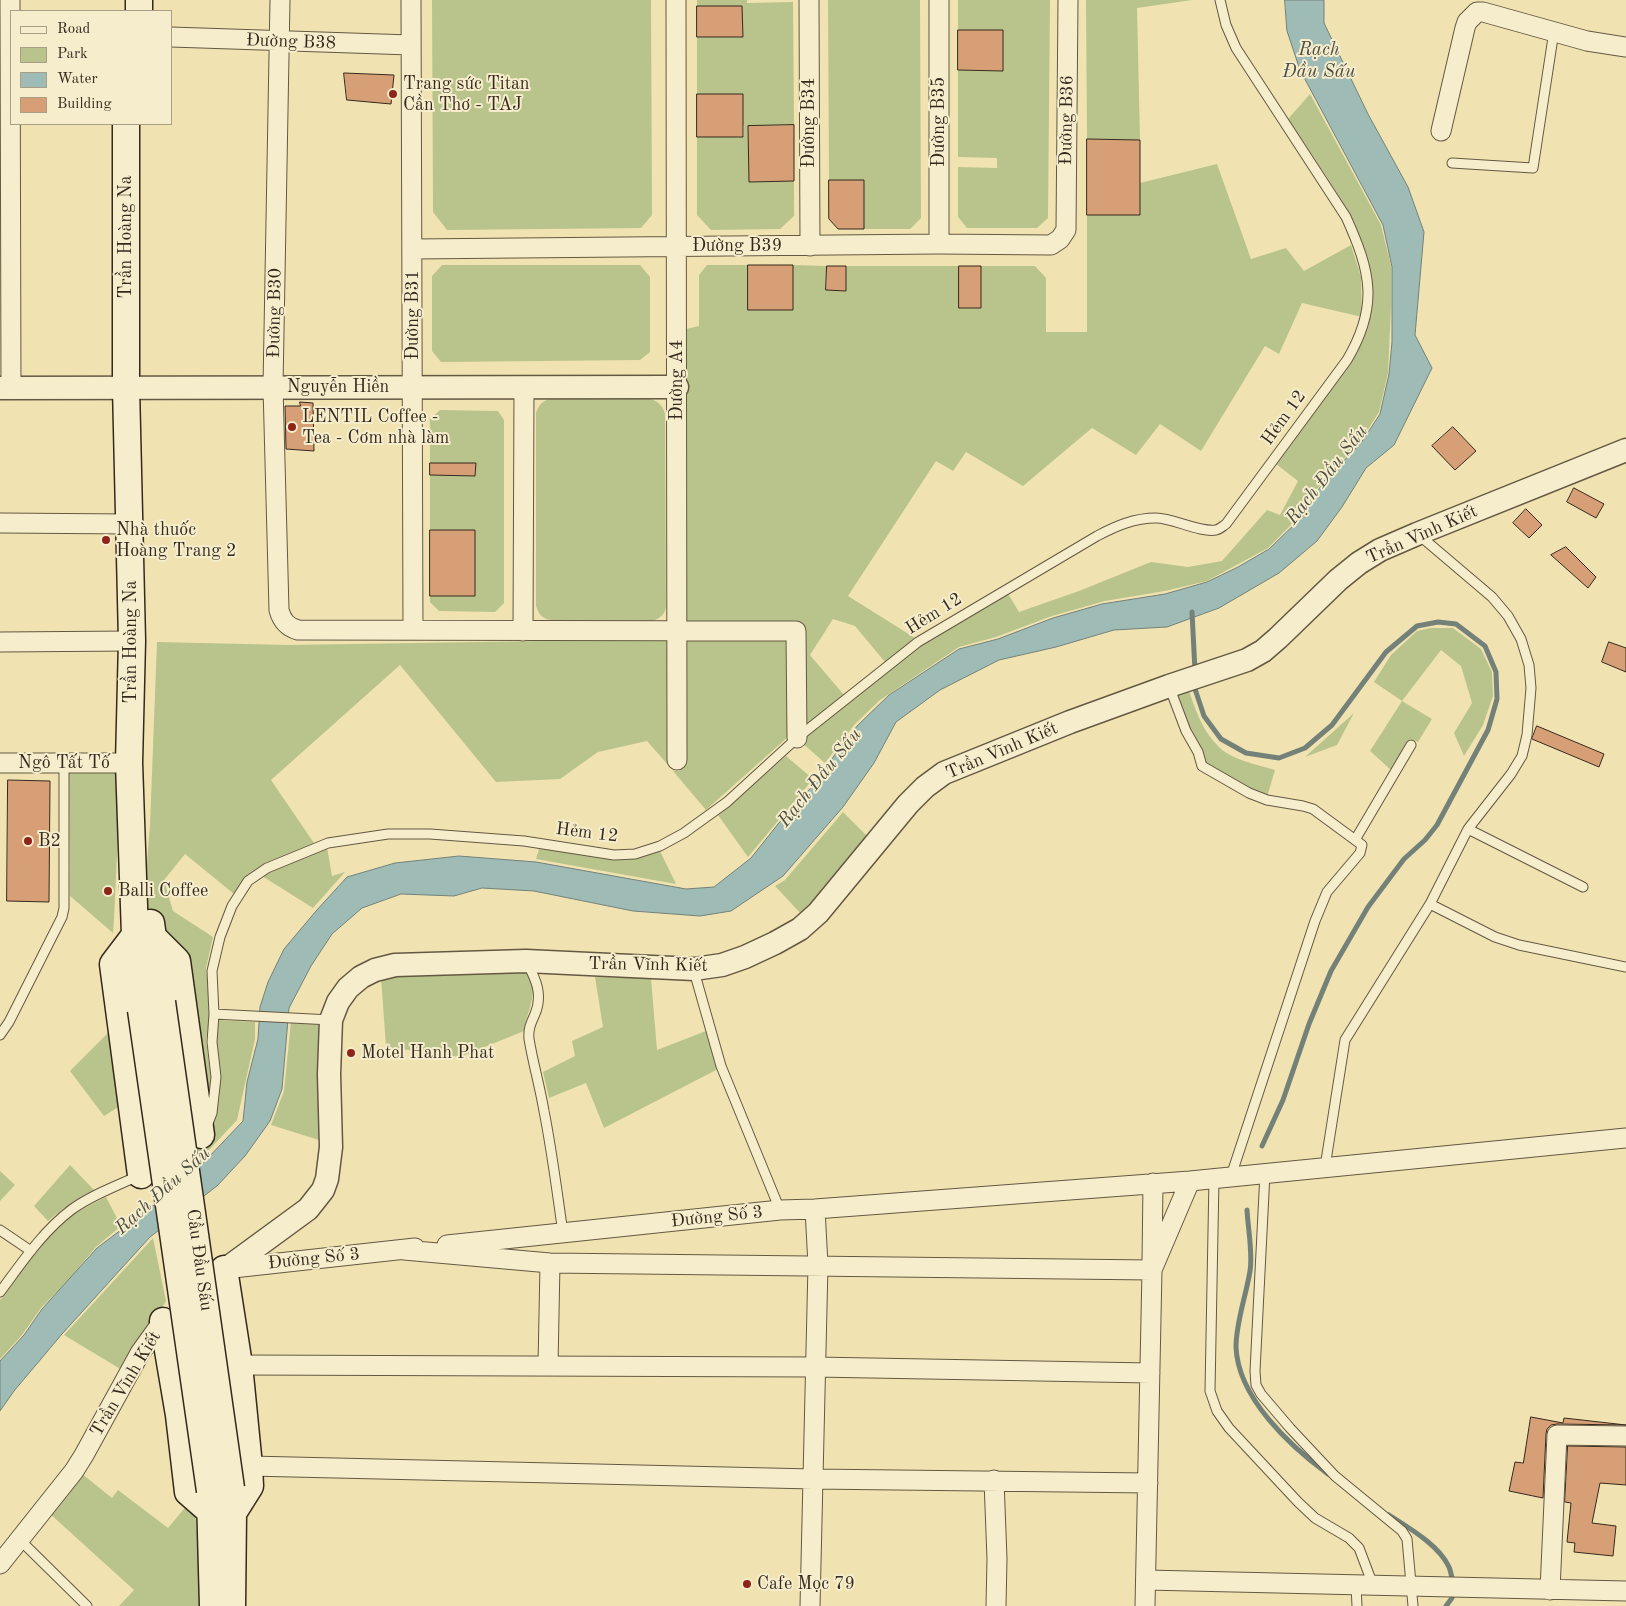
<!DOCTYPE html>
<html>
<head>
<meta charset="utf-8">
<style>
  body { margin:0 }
  #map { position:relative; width:1626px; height:1606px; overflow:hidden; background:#f0e3b1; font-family:"Old Standard TT",serif }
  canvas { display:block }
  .legend { position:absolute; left:10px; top:10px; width:162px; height:115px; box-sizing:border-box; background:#f5edcc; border:1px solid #a89f86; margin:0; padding:6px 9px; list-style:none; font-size:15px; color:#35291e }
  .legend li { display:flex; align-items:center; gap:10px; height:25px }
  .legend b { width:25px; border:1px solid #a89f86 }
</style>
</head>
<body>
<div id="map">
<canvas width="1626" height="1606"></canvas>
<ul class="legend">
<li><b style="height:6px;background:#f5edcc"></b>Road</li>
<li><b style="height:14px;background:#b9c48c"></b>Park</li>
<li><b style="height:14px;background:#9ebbb6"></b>Water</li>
<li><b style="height:14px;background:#d69f75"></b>Building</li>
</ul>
</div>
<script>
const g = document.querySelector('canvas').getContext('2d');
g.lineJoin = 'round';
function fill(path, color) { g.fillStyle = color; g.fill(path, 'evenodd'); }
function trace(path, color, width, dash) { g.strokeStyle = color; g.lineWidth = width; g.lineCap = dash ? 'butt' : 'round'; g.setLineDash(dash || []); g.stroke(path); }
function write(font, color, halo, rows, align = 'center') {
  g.font = font + ' "Old Standard TT",serif'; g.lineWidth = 4; g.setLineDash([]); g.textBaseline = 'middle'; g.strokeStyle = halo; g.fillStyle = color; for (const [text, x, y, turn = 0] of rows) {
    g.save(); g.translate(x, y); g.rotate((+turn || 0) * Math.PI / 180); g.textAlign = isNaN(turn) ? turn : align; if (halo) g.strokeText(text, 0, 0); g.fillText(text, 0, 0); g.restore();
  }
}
fill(new Path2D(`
  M432 0H651L652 215 641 228 447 230 433 212Z
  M697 0H747V3L793 2 794 125 748 126 749 182 794 181V216L780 229 711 230 697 215V137L744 136V125H697V114H743V94H697V37H742V7L697 6Z
  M828 0H920L921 218 910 229H864V180H829Z
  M958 0H1050L1048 218 1037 228H967L958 217V167L997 168V158L958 157V70L1003 71 1002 30H958Z
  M1086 0H1192L1137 8 1140 140 1087 139Z
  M1310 94 1381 225 1391 266V307L1388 373 1379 412 1360 442 1322 482 1298 518 1268 548 1207 581 1165 591 1105 601 1052 616 996 637 959 647 880 700 855 724 825 763 800 741 918 646 1007 592 1019 612 1079 591 1151 562 1188 567 1222 561 1267 510 1280 515 1298 481 1276 464C1292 442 1308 421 1323 399 1336 382 1350 365 1359 346 1401 266 1329 183 1288 119Z
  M1217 164 1251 259 1286 248 1304 271 1351 245 1361 277 1362 317 1302 303 1279 354 1265 346 1201 451 1160 424 1136 455 1092 428 1023 486 966 452 953 471 936 461 848 596 915 638 885 662 855 626 833 619 810 655 844 695 805 727 803 624 686 623V329L699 326V275L707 265H748V310H759L781 265V310H793V265L827 266 826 290 845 291 846 266H959V308H981V266H1035L1046 278V332H1087V215H1140V183Z
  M442 265H640L650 277V352L640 360 441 362 432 351V276Z
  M550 399H651C659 402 663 406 665 414L666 608C664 615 660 618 653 621L550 620C541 618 539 614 536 606V413C539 405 542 401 550 399Z
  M440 410 498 411 504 420V603L495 612 439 611 430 602V596L474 530H430V475H475V463H430V419Z
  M1430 628H1453L1481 649 1492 672 1493 696 1483 725 1464 756 1454 733 1472 703 1461 666 1441 650 1402 701 1432 719 1418 742 1410 739 1391 770 1370 751 1402 701 1374 682 1391 655 1417 631Z
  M790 637 789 736 706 810 673 771H680L684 639Z
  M669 639V766L647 741 598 752 560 779 496 782 400 665 271 780 314 843 265 863 244 879 234 894 185 854 164 880 173 911 213 937 206 968 210 1011 206 1041 211 1077 206 1113 142 925 150 825 157 642 289 645Z
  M1188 688C1195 709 1202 730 1218 746 1229 759 1258 765 1275 770L1267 797 1251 790 1205 763 1189 731 1174 691Z
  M1354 713 1337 745 1305 757Z
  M786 756 813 779 748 857 718 815Z
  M121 769 114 919 113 933 70 896 69 770Z
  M843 812 869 838 803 916 775 886 785 880Z
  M540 846 616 858 659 849 676 884 536 859Z
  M327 847 332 876 345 872 313 908 262 876Z
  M525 966C527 971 530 976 532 981 536 998 526 1015 524 1031L460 1057 386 1047 381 977 407 973Z
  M595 977 651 978 657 1050 706 1031 718 1069 604 1128 586 1083 549 1098 543 1072 575 1056 572 1041 603 1027Z
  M218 1020 255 1022V1039L237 1120 183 1178 194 1149 211 1127 218 1104 219 1078 215 1042Z
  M291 1021 320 1024 322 1141 271 1125 284 1091Z
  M111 1030 120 1106 104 1116 70 1071Z
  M70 1165 95 1191 63 1209 48 1221 34 1206Z
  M0 1171 15 1185 0 1201Z
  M106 1197 121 1226 96 1247 70 1278 41 1308 22 1335 0 1359V1300L48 1237 61 1223 73 1214Z
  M153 1238 166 1301 122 1370 64 1335Z
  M81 1473 112 1498 118 1490 168 1528 188 1504 196 1520 202 1606H119L134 1590 49 1513Z`), '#b9c48c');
const water = new Path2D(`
  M1285 0H1324V23L1368 114 1408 187 1424 232 1415 335 1432 368 1394 445 1366 468 1342 507 1317 541 1279 573 1219 608 1167 627 1114 630 1056 647 999 660 940 690 896 722 874 763 843 807 783 876 731 911 700 916 633 911 534 891 482 888 454 896 401 894 362 908 332 934 311 966 289 1008 282 1089 270 1121 245 1156 217 1186 150 1237 62 1334 14 1391 0 1411V1361L24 1335 42 1309 97 1248 187 1180 243 1121 247 1082 258 1039 260 1007 268 982 284 949 316 911 347 877 395 863 459 856 536 862 686 889 714 887 751 858 778 824 817 781 838 750 858 725 889 695 959 649 998 639 1053 618 1102 604 1165 594 1207 582 1238 567 1269 549 1300 519 1324 481 1361 443 1380 414 1389 374 1392 342V267L1383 225 1300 70 1287 31Z`);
fill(water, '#9ebbb6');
trace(water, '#748179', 1);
trace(new Path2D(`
  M1192 612 1195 671
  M1195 682V689L1204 716 1221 739 1246 753 1279 758 1305 748 1332 725 1386 652 1417 626 1438 622 1456 624 1485 646 1496 672 1497 699 1488 730 1437 825 1425 840 1404 859 1368 907 1331 971 1309 1024 1283 1100 1262 1146
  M1247 1210C1248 1228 1253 1255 1250 1271 1246 1296 1236 1322 1236 1347 1238 1398 1290 1446 1328 1474
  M1389 1515C1409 1528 1439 1545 1449 1567 1451 1572 1452 1578 1453 1583
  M1446 1606 1452 1598 1453 1591`), '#748179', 5);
const building = new Path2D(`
  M697 6H742L743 37H697Z
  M958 30H1003V71L958 70Z
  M344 73 394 75 391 104 347 100Z
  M697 94H743V137H697Z
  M794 125V181L749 182 748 126Z
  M1087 139 1140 140V215H1087Z
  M829 180H864V229H838L829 219Z
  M748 265H793V310H748Z
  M827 266H846V291L826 290Z
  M959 266H981V308H959Z
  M300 402 313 403 314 451 286 449 285 406H300Z
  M1453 427 1476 451 1455 470 1432 446Z
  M430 463H476L475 476 430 475Z
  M1574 488 1604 504 1596 518 1567 502Z
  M1526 509 1542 525 1529 538 1513 523Z
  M430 530H475V596H430Z
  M1566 547 1596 577 1588 588 1551 555Z
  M1609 642 1626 648V672L1602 662Z
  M1537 726 1604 754 1599 767 1532 739Z
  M8 780 50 781 49 902 7 901Z
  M1531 1417 1563 1423 1564 1418 1626 1425 1557 1424 1551 1425 1547 1429 1546 1434 1543 1498 1509 1491 1515 1462 1523 1463Z
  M1568 1446 1626 1447V1485L1600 1483 1592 1523 1616 1526 1613 1556 1574 1552 1575 1543 1567 1542 1571 1503 1565 1502Z`);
fill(building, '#d69f75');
trace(building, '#35291e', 1);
const service = new Path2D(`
  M1452 163 1533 168 1554 31
  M1169 686 1186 731 1198 752 1202 766 1249 793 1267 800 1303 806 1313 809 1362 845 1360 853 1327 892 1315 921 1231 1176
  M1468 829 1583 887
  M1355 840 1411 745
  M1430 904 1495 937 1519 945 1626 967
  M527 963C536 979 543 995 535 1014 531 1023 528 1029 529 1039 533 1063 540 1087 544 1111 552 1151 557 1192 563 1233
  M694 971 721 1066 780 1210
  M214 1014 331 1020
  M0 1035 9 1022 62 917 64 908V763
  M207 1126 212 1113 216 1077 212 1042 214 1014 212 971 220 937 232 906 248 881 267 868 328 843 388 834H430L524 841 614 855 635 854 660 846 684 833 727 802 797 738 918 642 1097 536C1116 526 1134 518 1156 518 1173 518 1200 533 1216 530 1220 529 1223 526 1226 524L1347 360C1379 306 1371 272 1346 217L1236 48 1226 25 1220 0
  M1325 1167 1345 1040 1430 904 1468 829 1511 774 1522 756 1527 735 1531 688 1529 665 1521 639 1508 616 1492 597 1419 535
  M1265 1173 1255 1371 1256 1385 1261 1394 1290 1428 1335 1476 1402 1531 1407 1539 1413 1606
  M1214 1178 1210 1391 1217 1411 1229 1428 1298 1502 1315 1518 1349 1538 1359 1548 1373 1585
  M0 1230 31 1251
  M0 1292C21 1264 42 1232 71 1210 91 1195 117 1186 140 1175
  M20 1540 87 1606
  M1356 1585 1357 1606`);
const minor = new Path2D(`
  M10 0 11 388
  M280 0 273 387 279 610C282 621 287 627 298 630L796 631 797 738
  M411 0 413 630
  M676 0 677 760
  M809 0 810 246
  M939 0V244
  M171 37 411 45
  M1441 131 1465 28 1467 22 1477 12H1483L1587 41 1626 47
  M413 249 939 244 1051 245 1060 239 1066 230 1068 0
  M0 523 130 524
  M523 631 524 387
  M0 642 132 641
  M0 763H129
  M815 1209 1190 1181 1626 1138
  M447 1245 780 1210 815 1209 818 1265 810 1606
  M404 1250 550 1263 1152 1270 1145 1606
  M1152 1262 1153 1183
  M224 1269 415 1248
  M1152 1270 1190 1181
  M239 1365 815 1367 1150 1373
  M548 1366 550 1263
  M249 1466 813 1479 1148 1483
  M994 1480 997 1559 996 1606
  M0 1564 74 1471 84 1455 140 1353 163 1321
  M1146 1580 1626 1591
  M1550 1590 1557 1435 1626 1436`);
const tertiary = new Path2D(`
  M0 388 677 387
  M211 1280 308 1209 323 1190 327 1179 331 1147 329 1074 331 1020 338 1002 348 988 361 977 375 970 395 965 526 961 694 969 722 965 745 957 775 943 800 929 818 913 908 804 925 787 944 773 1070 722 1169 686 1247 660 1263 651 1278 638 1338 580 1359 563 1380 550 1417 534 1626 450`);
const secondary = new Path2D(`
  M139 11V0
  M126 124V387L132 641 129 763 135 935 141 1010
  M151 923 162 1002
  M135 935 113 964 141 1175
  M152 936 177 961 201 1135
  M224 1269 239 1365 249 1466 250 1486 233 1513
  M163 1321 179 1415 188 1492 212 1513
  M210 1496 213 1606
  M232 1497 233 1513 232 1606`);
trace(service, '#645843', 11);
trace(minor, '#645843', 21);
trace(tertiary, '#645843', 25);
trace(secondary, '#35291e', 29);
trace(service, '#f5edcc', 9);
trace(minor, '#f5edcc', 19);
trace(tertiary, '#f5edcc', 22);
trace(secondary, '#f5edcc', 26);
const secondaryBridge = new Path2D(`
  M162 1002 231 1488
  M141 1010 210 1491`);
trace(secondaryBridge, '#35291e', 29, []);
trace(secondaryBridge, '#f5edcc', 26);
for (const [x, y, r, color] of [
  [393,94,5,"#8f2418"],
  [292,427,5,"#8f2418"],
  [106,540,5,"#8f2418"],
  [28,841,5,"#8f2418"],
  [108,891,5,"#8f2418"],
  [351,1053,5,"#8f2418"],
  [747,1584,5,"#8f2418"]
]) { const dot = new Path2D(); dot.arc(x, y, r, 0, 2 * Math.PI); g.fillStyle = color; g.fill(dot); trace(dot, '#f5edcc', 2); }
write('18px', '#35291e', '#f5edcc', [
  ["Đường B38",291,42,2],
  ["Đường B36",1067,120,-89],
  ["Đường B35",939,122,-90],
  ["Đường B34",809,123,-90],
  ["Trần Hoàng Na",126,237,-90],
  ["Đường B39",737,246],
  ["Đường B30",275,313,-89],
  ["Đường B31",413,315,-90],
  ["Đường A4",677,380,-90],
  ["Nguyễn Hiền",338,387],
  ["Hẻm 12",1284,418,-54],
  ["Trần Vĩnh Kiết",1422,535,-24],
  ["Hẻm 12",934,614,-32],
  ["Trần Hoàng Na",131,642,-90],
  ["Trần Vĩnh Kiết",1002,751,-23],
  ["Ngô Tất Tố",64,763],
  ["Hẻm 12",587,833,7],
  ["Trần Vĩnh Kiết",648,965,1],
  ["Đường Số 3",717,1217,-6],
  ["Đường Số 3",314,1259,-6],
  ["Cầu Đầu Sấu",199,1260,82],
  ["Trần Vĩnh Kiết",126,1384,-59]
]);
write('18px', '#35291e', '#f5edcc', [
  ["Trang sức Titan",403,84],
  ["Cần Thơ - TAJ",403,105],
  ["LENTIL Coffee -",302,417],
  ["Tea - Cơm nhà làm",302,438],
  ["Nhà thuốc",116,530],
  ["Hoàng Trang 2",116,551],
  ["B2",38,841],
  ["Balli Coffee",118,891],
  ["Motel Hanh Phat",361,1053],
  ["Cafe Mọc 79",757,1584]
], 'left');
write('italic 19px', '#4f4e44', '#f5edcc', [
  ["Rạch",1319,50],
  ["Đầu Sấu",1319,72],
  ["Rạch Đầu Sấu",1327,475,-52],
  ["Rạch Đầu Sấu",820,778,-51],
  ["Rạch Đầu Sấu",163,1191,-42]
]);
</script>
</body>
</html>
